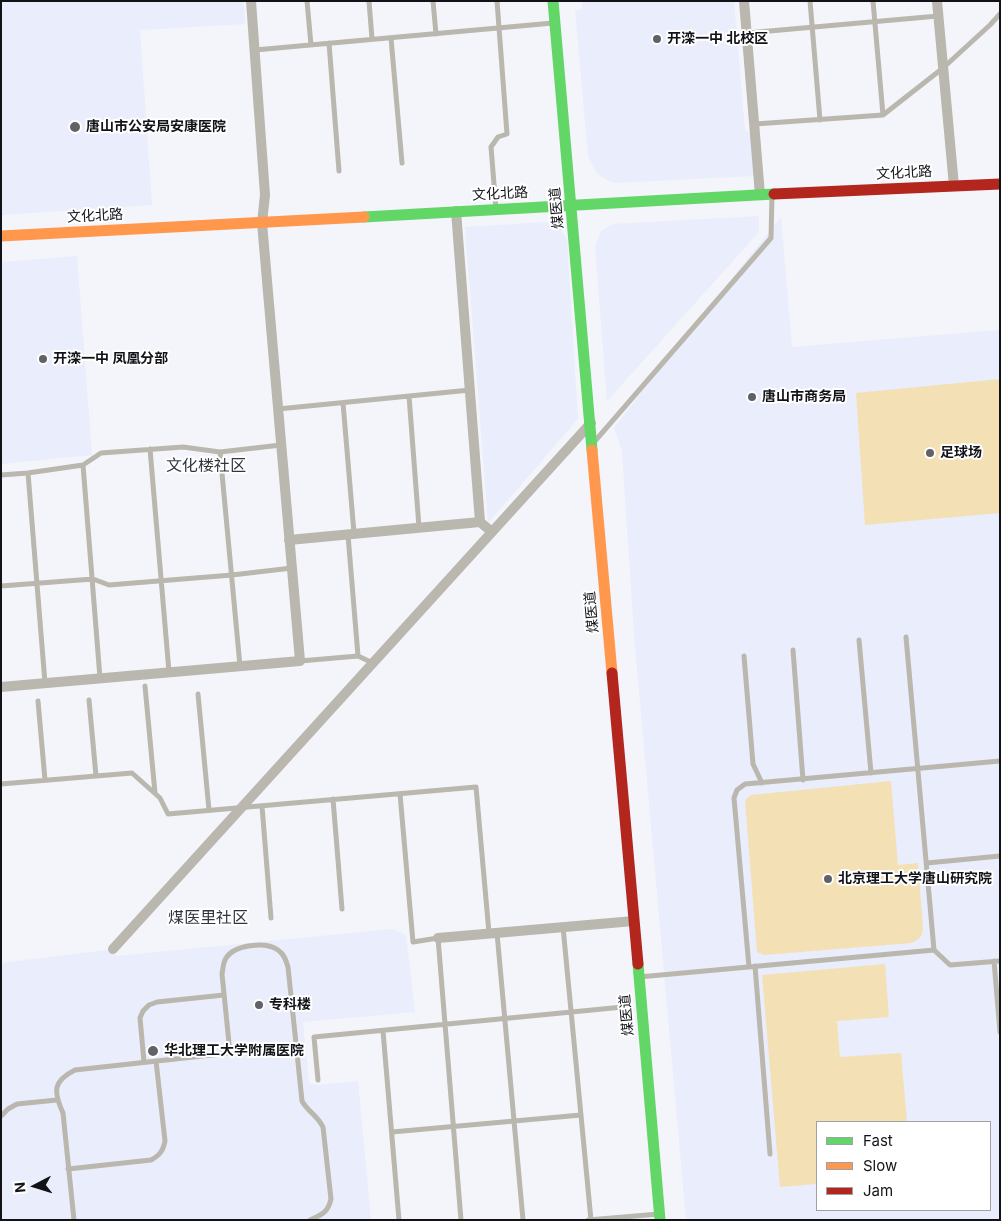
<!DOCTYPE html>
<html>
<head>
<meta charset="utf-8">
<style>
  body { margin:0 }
  #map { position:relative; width:1001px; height:1221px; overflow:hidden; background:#f4f5fa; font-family:Inter,sans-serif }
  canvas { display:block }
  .frame { position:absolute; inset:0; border:2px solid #121318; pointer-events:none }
  .legend { position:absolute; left:816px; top:1121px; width:175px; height:90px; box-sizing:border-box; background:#fff; border:1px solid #a0a1a3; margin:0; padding:6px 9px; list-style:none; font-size:15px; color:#121318 }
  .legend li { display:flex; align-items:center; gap:10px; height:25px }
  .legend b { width:25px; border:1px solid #a0a1a3 }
  .north { position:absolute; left:10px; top:1161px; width:50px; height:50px; -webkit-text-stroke:4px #fff; paint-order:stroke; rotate:265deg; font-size:14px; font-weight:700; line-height:20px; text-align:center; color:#121318 }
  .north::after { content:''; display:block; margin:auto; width:18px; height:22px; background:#121318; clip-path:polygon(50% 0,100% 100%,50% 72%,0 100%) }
</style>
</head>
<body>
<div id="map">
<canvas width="1001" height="1221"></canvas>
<div class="frame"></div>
<ul class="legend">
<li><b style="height:6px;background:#63d668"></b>Fast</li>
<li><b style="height:6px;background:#ff974d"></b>Slow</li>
<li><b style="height:6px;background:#b3261e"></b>Jam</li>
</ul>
<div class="north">N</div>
</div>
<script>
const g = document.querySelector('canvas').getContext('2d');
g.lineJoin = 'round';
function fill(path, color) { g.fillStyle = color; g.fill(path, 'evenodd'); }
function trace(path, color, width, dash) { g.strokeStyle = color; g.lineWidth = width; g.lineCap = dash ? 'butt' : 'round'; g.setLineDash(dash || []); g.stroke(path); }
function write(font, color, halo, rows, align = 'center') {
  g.font = font + ' Inter,"Noto Sans SC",sans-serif'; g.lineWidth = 4; g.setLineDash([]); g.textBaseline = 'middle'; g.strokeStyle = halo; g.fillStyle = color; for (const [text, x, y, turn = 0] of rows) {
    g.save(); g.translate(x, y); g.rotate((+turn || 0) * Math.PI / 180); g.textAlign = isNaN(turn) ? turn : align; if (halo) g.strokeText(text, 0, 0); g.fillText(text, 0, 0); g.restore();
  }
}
fill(new Path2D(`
  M1 1H244L245 24 140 30 152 205 1 215Z
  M582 1H734L745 130 751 134 754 176 613 183 597 174 588 156 575 10 582 9Z
  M759 216V232L607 401 595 246 601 231 613 224Z
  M781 217 792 347 1000 330V1220H686L634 635 622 451 614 428 672 353ZM817 1122H990V1210H817Z
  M548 222 560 228 567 239 578 419 488 523 465 227Z
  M77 256 92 455 1 464V262Z
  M392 929 406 935 415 1012 303 1022 309 1083 319 1085 358 1081 371 1220H1V963L107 950 117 956Z`), '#e9edfc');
fill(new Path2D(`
  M1000 379V513L865 525 856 393Z
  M891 781 898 865 918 863 923 929C922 937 919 940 911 943L764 955 757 952 745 800 751 795Z
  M885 964 889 1017 837 1021 840 1057 901 1053 907 1122H817V1184L780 1187 762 975Z`), '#f3e1b5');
trace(new Path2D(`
  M307 1 311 45
  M369 1 372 39
  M433 1 436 34
  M810 1 820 120
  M873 1 883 115
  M747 33 938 16
  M391 38 402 163
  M329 43 339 171
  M255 50 553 23
  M755 124 883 115 943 68 990 25 1000 14
  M496 209 491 147 498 137 507 134 497 1
  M409 396 419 527
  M343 403 354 533
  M278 409 470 390
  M595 441 771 238 772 195
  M150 449 169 672
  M220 452 240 666
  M28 473 45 683
  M1 475 28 473 83 465
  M348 535 358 656
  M1 586 93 579 109 585 232 575 292 568
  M906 637 934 950 950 965 1000 961
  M859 640 871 773
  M793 650 803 780
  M744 656 753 764 762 783
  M300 661 358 656 373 663
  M100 678 83 465 101 453 183 447 220 452 281 445
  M145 686 155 793
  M198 694 209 810
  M89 700 96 776
  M38 701 45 780
  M1 784 132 773 160 798 168 814 476 787 489 933
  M400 794 413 942 438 938 461 1220
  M333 799 342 909
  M262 806 271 918
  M927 863 1000 856
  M563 927 591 1220
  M497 933 523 1220
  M994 961 1000 1032
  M755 966 770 1154
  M749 967 734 798 737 790 745 784 1000 761
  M639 977 934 950
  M383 1031 399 1220
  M144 1062 140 1018 143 1011 149 1005 157 1002 224 995
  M318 1080 314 1037 623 1007
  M1 1116 8 1109 17 1104 57 1100
  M392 1132 581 1115
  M68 1169 151 1160C160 1155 163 1151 165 1141L156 1061
  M74 1220 63 1113C53 1091 53 1081 75 1070L230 1053 222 974C223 969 223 963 226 958 234 945 265 941 278 950 284 954 286 960 288 967L302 1101C308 1112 317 1115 323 1127L331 1199C328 1213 321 1215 310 1220
  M588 1220 659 1214`), '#bab7ae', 5);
trace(new Path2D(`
  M744 1 760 195
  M937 1 954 186
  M456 211 480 522 492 532
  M289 540 480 522
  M1 687 300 661 262 223 265 195 251 1
  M438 938 634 921
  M113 949 591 423`), '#bab7ae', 10);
trace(new Path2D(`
  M553 1 592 450
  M364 217 774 194
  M638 964 660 1220`), '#63d668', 11);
trace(new Path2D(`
  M1 236 364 217
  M592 450 612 673`), '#ff974d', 11);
trace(new Path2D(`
  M774 194 1000 184
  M612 673 638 964`), '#b3261e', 11);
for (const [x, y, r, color] of [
  [657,39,5,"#616267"],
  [75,127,6,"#616267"],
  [43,359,5,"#616267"],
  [752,397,5,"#616267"],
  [930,453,5,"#616267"],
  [828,879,5,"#616267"],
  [259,1005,5,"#616267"],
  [153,1051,6,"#616267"]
]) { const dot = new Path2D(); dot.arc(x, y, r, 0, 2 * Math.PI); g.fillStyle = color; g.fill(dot); trace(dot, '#fff', 2); }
write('bold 14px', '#121318', '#fff', [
  ["开滦一中 北校区",667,39],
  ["唐山市公安局安康医院",86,127],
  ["开滦一中 凤凰分部",53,359],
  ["唐山市商务局",762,397],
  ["足球场",940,453],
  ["北京理工大学唐山研究院",838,879],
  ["专科楼",269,1005],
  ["华北理工大学附属医院",164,1051]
], 'left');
write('14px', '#121318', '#fff', [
  ["文化北路",904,173,-3],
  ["文化北路",500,194,-3],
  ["煤医道",557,208,-95],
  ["文化北路",95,216,-3],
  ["煤医道",592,612,-95],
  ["煤医道",627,1015,-95]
]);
write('16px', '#313541', '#fff', [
  ["文化楼社区",206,466],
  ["煤医里社区",208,918]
]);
</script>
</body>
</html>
